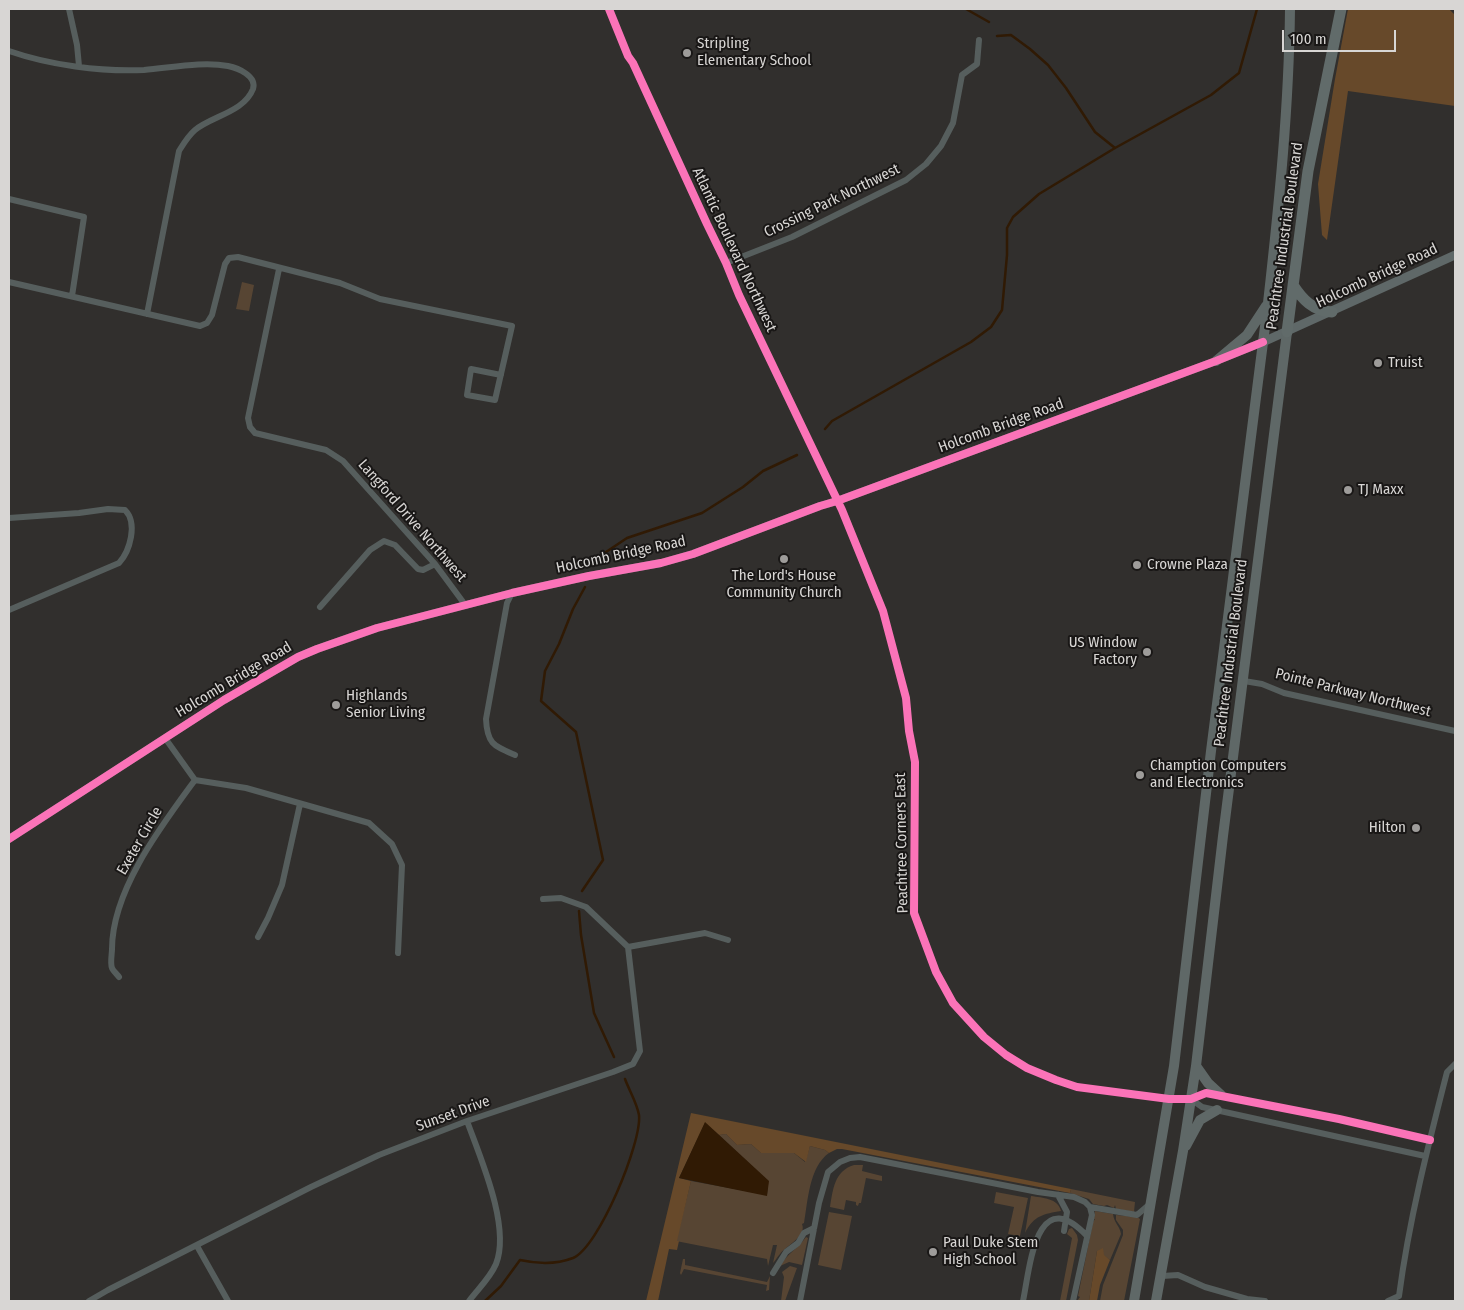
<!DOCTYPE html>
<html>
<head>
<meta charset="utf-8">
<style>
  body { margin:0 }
  #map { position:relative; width:1464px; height:1310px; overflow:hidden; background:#312f2d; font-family:"Fira Sans Condensed",sans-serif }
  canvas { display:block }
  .frame { position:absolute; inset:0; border:10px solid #d8d6d4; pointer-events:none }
  .scale { position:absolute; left:1282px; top:30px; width:114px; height:22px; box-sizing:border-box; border:2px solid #d8d6d4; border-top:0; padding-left:6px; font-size:15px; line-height:18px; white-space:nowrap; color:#d8d6d4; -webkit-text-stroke:4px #191716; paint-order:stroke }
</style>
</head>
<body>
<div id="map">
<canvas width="1464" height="1310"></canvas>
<div class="frame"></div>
<div class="scale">100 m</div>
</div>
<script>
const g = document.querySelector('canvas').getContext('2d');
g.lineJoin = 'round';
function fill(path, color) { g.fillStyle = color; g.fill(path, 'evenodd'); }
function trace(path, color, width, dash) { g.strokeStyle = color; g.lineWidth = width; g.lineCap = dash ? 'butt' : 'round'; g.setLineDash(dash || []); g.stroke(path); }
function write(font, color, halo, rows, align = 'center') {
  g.font = font + ' "Fira Sans Condensed",sans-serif'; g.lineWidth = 4; g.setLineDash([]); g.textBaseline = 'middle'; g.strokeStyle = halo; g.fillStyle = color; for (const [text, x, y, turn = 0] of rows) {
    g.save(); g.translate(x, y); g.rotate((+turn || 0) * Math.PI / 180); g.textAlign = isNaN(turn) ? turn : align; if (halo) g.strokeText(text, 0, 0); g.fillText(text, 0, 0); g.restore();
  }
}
fill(new Path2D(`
  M242 282 254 285 249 311 236 309Z
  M726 1134 737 1145 751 1144 761 1153H794L805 1162 810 1146 825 1150 829 1153C809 1167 808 1201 804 1223L802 1224C807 1236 787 1245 780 1254 777 1257 776 1260 773 1263L777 1245H773L768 1266 767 1259 676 1241 691 1181 767 1195 768 1181 719 1135Z
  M854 1165H863L862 1171 882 1176V1181L866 1178 861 1203H859L858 1206 856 1205V1202L846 1200 844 1210 830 1207C833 1190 834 1171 854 1165Z
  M1071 1189 1135 1202 1134 1212 1116 1209 1115 1205 1114 1208 1107 1205 1104 1206 1093 1204 1089 1199 1070 1193Z
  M996 1192 1028 1198 1020 1236 1008 1234 1014 1207 994 1203Z
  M1031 1196C1043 1198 1058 1198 1061 1211 1044 1214 1034 1215 1025 1233Z
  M1095 1211 1113 1214C1114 1223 1120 1226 1121 1234L1110 1260 1097 1251 1089 1301H1077L1080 1297 1078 1296 1093 1222 1095 1219H1094Z
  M829 1212 852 1216 841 1270 818 1265Z
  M1116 1215 1137 1217 1140 1219 1124 1301H1100L1103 1285 1123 1235V1230L1116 1220Z
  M1072 1228 1077 1235 1078 1240 1066 1301H1060L1072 1238 1067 1234 1069 1229Z
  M806 1237 808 1238 802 1265 789 1262 780 1266C787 1254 798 1248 806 1237Z
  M683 1259H685V1265L767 1282 770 1276 769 1290 766 1291 767 1285 684 1269 681 1275 680 1273Z
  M790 1266 797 1268 785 1301H781L784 1277 782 1272Z`), '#574533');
fill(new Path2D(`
  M1348 9H1449L1455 15V106L1348 91 1327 240 1322 235 1318 184 1335 79Z
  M691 1113 1071 1189 1070 1193 842 1149H837L829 1153 825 1150 810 1146 806 1162 794 1153H761L751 1144 737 1145 726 1134 719 1135 705 1123 679 1178 691 1181 677 1241H679L677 1250 669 1249 658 1301H646Z
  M1103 1248 1104 1255 1110 1260 1100 1285 1097 1301H1089L1097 1251Z`), '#67492a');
fill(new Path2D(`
  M705 1122 769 1181 767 1196 679 1178Z`), '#301a04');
trace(new Path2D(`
  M966 9 989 22
  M997 36 1011 35 1030 49 1048 65 1066 88 1095 132 1115 148
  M825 429 832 421 971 342 991 327 1002 310 1007 255V228L1013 217 1039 194 1115 148 1211 95 1239 73 1257 9
  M594 560 627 538 702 513 743 487 763 471 797 455
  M582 891 603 860 576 732 541 701 545 671 559 644 573 609 585 587
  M579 911 581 935 594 1013 614 1057
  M485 1301 501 1286 520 1260C538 1264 555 1265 573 1258 599 1247 642 1142 639 1115 637 1103 629 1090 625 1079`), '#301a04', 2.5);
trace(new Path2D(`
  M69 9 77 45 79 66
  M609 9 628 56 633 63 707 224 726 263 739 295 842 510 883 611 906 698 909 731 915 762 914 913 936 972 953 1003 984 1037 1006 1055 1027 1068 1056 1080 1077 1087 1169 1099H1191L1206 1093 1339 1119 1430 1140
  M9 51C49 65 101 72 144 70 170 68 202 61 228 66 238 68 257 76 253 89 244 112 212 116 195 130 188 136 184 143 179 151L147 314
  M9 199 84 217 72 296
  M726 263 792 237 906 180 926 164 941 146 953 123 962 75 977 64 979 40
  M279 269 248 418 250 427 255 433 326 450 343 461 435 564 466 606
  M9 282 200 326 207 323 212 315 225 264 229 258 238 257 340 283 380 299 512 326 495 400 467 395 471 369 501 375
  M9 518 79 513 108 509 125 510C138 523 130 551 119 563L9 610
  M512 593 507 603 486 719C487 744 494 746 515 755
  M320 607 370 550 384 541 395 545 418 569 423 570 435 564
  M1244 681 1262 684 1284 693 1455 731
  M165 738 195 780 246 788 369 823 392 844 402 865 398 953
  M258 937 268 918 282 885 300 804
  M628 947 705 933 728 940
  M119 977C117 974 113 971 112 968 110 963 112 954 112 949 112 890 162 825 195 780
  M1191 1099 1202 1107 1425 1156
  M467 1121C480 1157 511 1227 496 1264 490 1278 478 1289 469 1301
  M1058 1195 1067 1212 1064 1231
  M1090 1207 1137 1215 1151 1203
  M197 1246 228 1301
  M773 1273 786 1252 798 1243 804 1233 814 1228
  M1162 1276 1178 1275 1205 1287 1247 1299 1265 1301
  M89 1301 108 1290 311 1187 379 1155 467 1121 613 1072 633 1064 640 1051 628 947 586 907 561 898 543 899
  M800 1301 819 1203 828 1172 840 1162 850 1158 860 1157 1038 1192 1074 1197 1085 1202 1090 1207 1092 1215 1073 1301
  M1023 1301C1030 1267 1036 1182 1087 1236
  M1388 1301 1399 1296C1409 1220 1428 1146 1447 1072L1455 1064`), '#565e5d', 6);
trace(new Path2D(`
  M9 839 224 700 298 657 317 649 377 628 512 593 589 576 661 563 693 554 820 506 837 501 1216 361 1263 342`), '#565e5d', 8);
trace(new Path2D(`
  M1263 342 1455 255`), '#5f6868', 9);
trace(new Path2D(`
  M1216 361 1247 335 1266 306
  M1196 1066 1208 1083 1221 1095
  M1186 1146 1200 1120 1217 1110
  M1134 1301 1174 1066 1211 751 1268 303C1279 205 1289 107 1290 9
  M1156 1301 1183 1151 1196 1066 1223 836 1287 332`), '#5f6867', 10);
trace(new Path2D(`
  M1293 285C1302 299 1313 311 1332 312
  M1287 332 1308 171 1341 9`), '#616b6a', 11);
trace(new Path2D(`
  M609 9 628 56 633 63 707 224 726 263 739 295 842 510 883 611 906 698 909 731 915 762 914 913 936 972 953 1003 984 1037 1006 1055 1027 1068 1056 1080 1077 1087 1169 1099H1191L1206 1093 1339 1119 1430 1140
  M9 839 224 700 298 657 317 649 377 628 512 593 589 576 661 563 693 554 820 506 837 501 1216 361 1263 342`), '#fb73b8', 8);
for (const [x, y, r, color] of [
  [687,53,5,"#9e9c9a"],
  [1378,363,5,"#9e9c9a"],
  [1348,490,5,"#9e9c9a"],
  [784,559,5,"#9e9c9a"],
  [1137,565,5,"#9e9c9a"],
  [1147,652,5,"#9e9c9a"],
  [336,705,5,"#9e9c9a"],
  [1140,775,5,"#9e9c9a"],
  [1416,828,5,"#9e9c9a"],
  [933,1252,5,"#9e9c9a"]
]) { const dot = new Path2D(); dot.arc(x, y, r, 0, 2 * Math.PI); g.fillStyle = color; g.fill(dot); trace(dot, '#191716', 2); }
write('15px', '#d8d6d4', '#191716', [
  ["Stripling",697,44],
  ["Elementary School",697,61],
  ["Truist",1388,363],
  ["TJ Maxx",1358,490],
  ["Crowne Plaza",1147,565],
  ["The Lord's House",784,576,"center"],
  ["Community Church",784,593,"center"],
  ["US Window",1137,643,"right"],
  ["Factory",1137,660,"right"],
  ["Highlands",346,696],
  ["Senior Living",346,713],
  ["Chamption Computers",1150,766],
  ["and Electronics",1150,783],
  ["Hilton",1406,828,"right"],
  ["Paul Duke Stem",943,1243],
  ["High School",943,1260]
], 'left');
write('15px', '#d8d6d4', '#191716', [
  ["Crossing Park Northwest",832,201,-26],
  ["Peachtree Industrial Boulevard",1285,236,-82],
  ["Atlantic Boulevard Northwest",734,250,65],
  ["Holcomb Bridge Road",1377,276,-25],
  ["Holcomb Bridge Road",1001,426,-20],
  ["Langford Drive Northwest",412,521,49],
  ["Holcomb Bridge Road",621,555,-12],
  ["Peachtree Industrial Boulevard",1231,653,-83],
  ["Holcomb Bridge Road",234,680,-31],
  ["Pointe Parkway Northwest",1353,693,14],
  ["Exeter Circle",140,841,-60],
  ["Peachtree Corners East",902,843,-91],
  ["Sunset Drive",453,1114,-20]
]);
</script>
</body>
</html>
